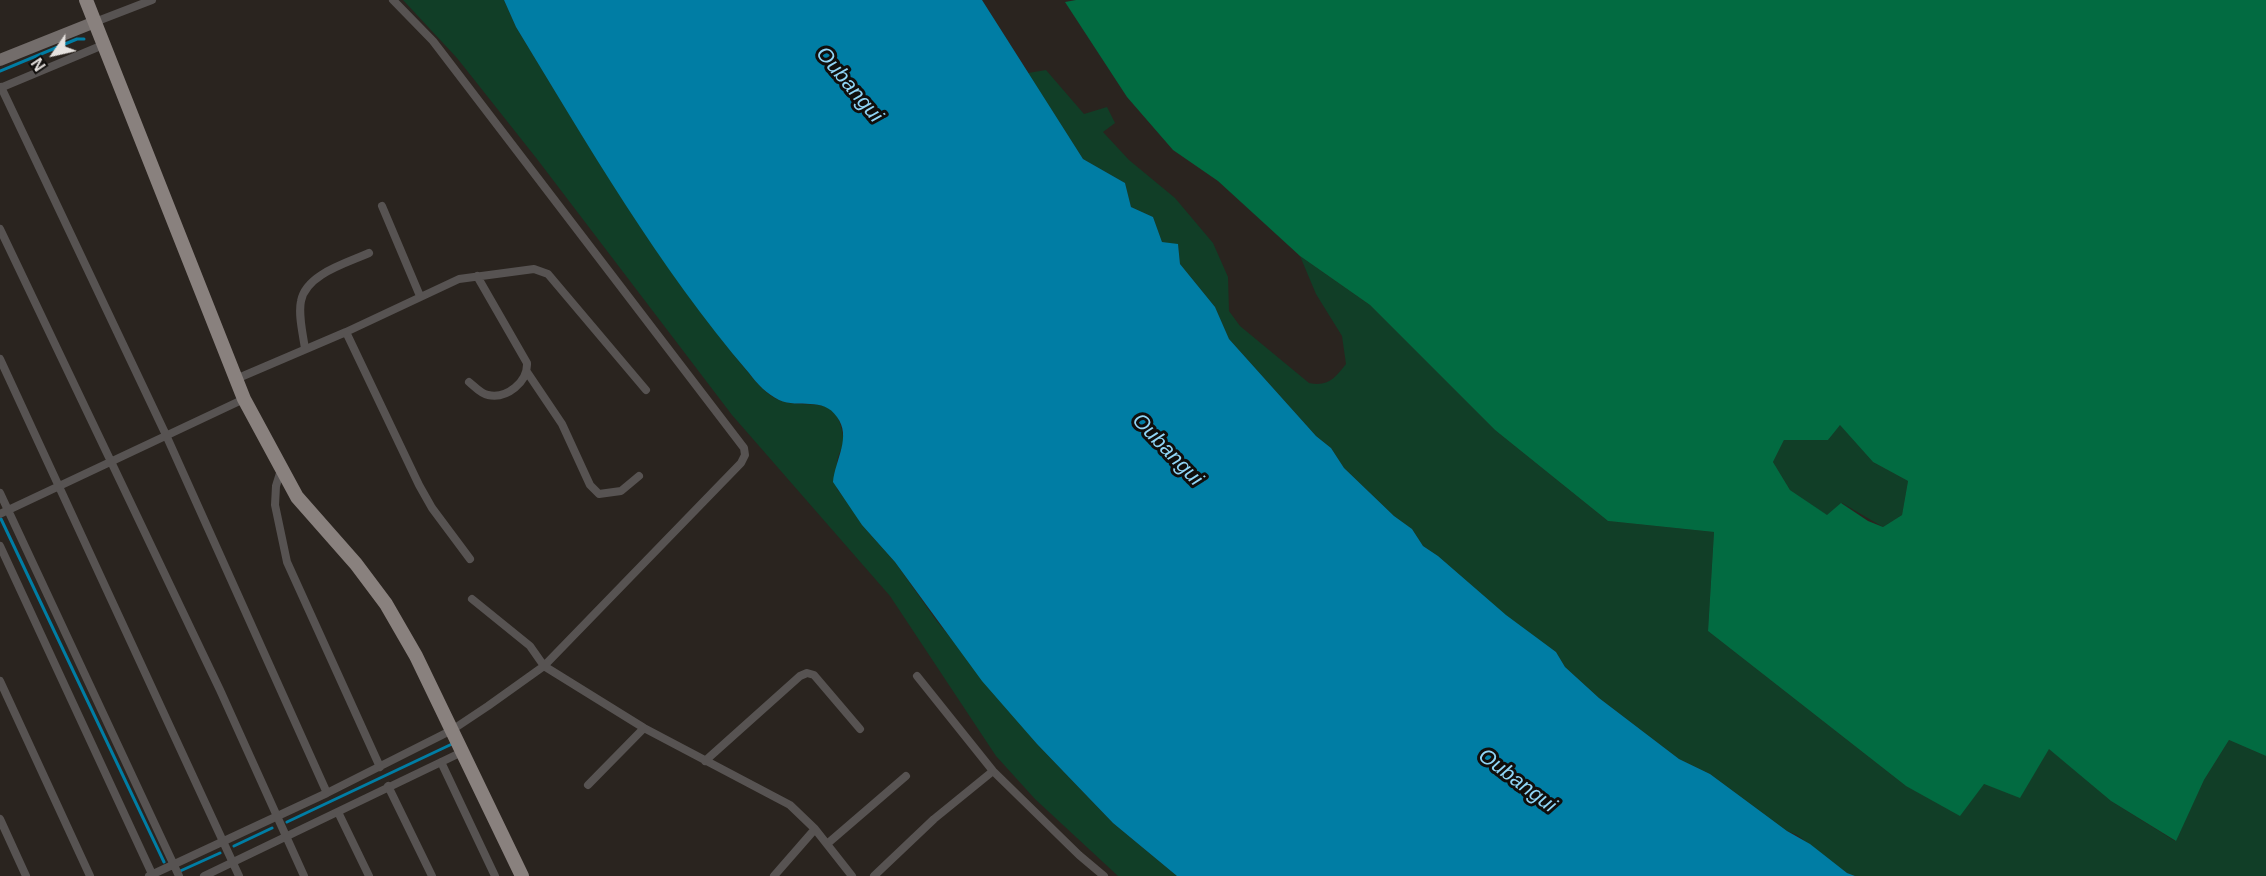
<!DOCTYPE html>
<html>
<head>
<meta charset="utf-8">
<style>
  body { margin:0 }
  #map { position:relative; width:2266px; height:876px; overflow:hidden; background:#2a241f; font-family:Helvetica,sans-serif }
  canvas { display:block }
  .north { position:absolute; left:24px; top:24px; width:60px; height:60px; -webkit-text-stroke:4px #100e0c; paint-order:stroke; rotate:236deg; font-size:16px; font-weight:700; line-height:24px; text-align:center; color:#e6e2df }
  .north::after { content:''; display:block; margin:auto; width:21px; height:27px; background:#e6e2df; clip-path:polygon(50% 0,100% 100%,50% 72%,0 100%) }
</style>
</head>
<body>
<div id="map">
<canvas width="2266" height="876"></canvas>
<div class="north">N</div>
</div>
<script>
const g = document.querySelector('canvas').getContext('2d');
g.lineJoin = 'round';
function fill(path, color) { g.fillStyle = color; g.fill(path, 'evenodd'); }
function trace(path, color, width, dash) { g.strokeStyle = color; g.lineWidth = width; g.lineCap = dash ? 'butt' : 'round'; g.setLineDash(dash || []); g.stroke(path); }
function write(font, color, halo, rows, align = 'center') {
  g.font = font + ' Helvetica,sans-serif'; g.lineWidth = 6; g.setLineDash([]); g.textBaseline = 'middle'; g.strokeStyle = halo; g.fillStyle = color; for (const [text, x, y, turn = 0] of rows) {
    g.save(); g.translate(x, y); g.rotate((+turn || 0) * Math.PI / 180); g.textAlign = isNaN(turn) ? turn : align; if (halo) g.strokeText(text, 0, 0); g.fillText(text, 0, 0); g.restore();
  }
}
fill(new Path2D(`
  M403 0H504L516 27C588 145 658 264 747 371 756 382 767 396 781 401 810 410 837 392 843 436 845 445 838 453 837 462 836 471 837 480 837 489L851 506 862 525 895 562 936 620 1037 744 1113 823 1177 876H1118L1035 799 996 756 890 596 732 415 537 159 457 58Z
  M1046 70 1084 114 1107 107 1115 123 1103 132 1129 160 1175 198 1213 243 1228 277 1229 311 1240 326 1309 383C1328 387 1335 378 1346 364L1342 336 1316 294 1300 256 1370 305 1495 430 1608 521 1714 532 1708 631 1906 786 1984 784 2020 797 2049 748 2111 801 2175 841 2204 780 2229 740 2266 756V876H1855L1847 873 1797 835 1787 831 1710 774 1679 759 1599 698 1565 667 1556 652 1505 615 1438 556 1423 546 1412 529 1394 516 1344 468 1331 448 1316 436 1229 339 1215 307 1180 264 1178 245 1162 242 1153 217 1131 207 1125 183 1083 159 1028 73Z
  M1840 424 1873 462 1908 481 1902 515 1883 527 1842 503 1827 516 1790 490 1773 462 1784 440H1828Z`), '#113e27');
fill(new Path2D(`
  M1076 0H2266V756L2229 740 2204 780 2176 841 2111 801 2049 749 2020 798 1984 784 1960 816 1906 786 1708 631 1714 532 1608 521 1495 430 1370 305 1300 256 1218 181 1173 150 1127 97 1065 2ZM1840 425 1873 462 1908 481 1902 515 1883 527 1868 521 1841 503 1827 515 1790 490 1773 462 1784 440H1828Z`), '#026b41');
fill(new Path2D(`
  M504 0H982L1083 159 1125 183 1131 207 1153 217 1162 242 1178 244 1180 264 1215 307 1229 339 1316 436 1331 448 1344 468 1394 516 1412 529 1423 546 1438 556 1506 615 1556 652 1565 667 1599 698 1679 759 1710 774 1787 831 1810 844 1847 873 1855 876H1177L1113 823 1037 744 982 681 895 562 862 525 833 482C835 460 852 437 837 417 823 396 799 409 779 400 767 394 757 384 749 373 658 267 588 145 516 27Z`), '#007da4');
trace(new Path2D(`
  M0 71 77 39H84
  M1 519 164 862
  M287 822 452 744
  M234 846 272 828
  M178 872 220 853`), '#007da4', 3);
trace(new Path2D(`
  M95 22 152 0
  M1 87 166 435 327 793
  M0 88 103 45
  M382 206 420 296
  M0 229 220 690 304 876
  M346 332 419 485 432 508 470 559
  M305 349C303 334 298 315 301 301 306 274 347 263 369 253
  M0 359 239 876
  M527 372 562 424 590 485 599 494 621 491 639 476
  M236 379 346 332 459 279 534 269 548 274 646 390
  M469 382C475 387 481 394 488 395 507 399 528 382 527 363L477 276
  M281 470 276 486 275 505 287 562 380 767
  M0 493 179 876
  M0 514 244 399
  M0 546 153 876
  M472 599 530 646 544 666 644 728 790 805 815 829 852 876
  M917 676 993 771 1079 855 1104 876
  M0 681 90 876
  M705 761 800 676 807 673 814 675 860 729
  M441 762 495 876
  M588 785 644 728
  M388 786 432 876
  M338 812 369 876
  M0 819 26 876
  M827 844 906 776
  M149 876 327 793 452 730 488 706 544 666 741 463 745 455 744 448 433 41 393 0
  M204 876 462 752
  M774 876 815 829
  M874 876 934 819 993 771`), '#575352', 8);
trace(new Path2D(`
  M0 60 95 22`), '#736d6b', 12);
trace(new Path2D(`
  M86 0 244 399 297 497 356 564 386 604 416 656 522 876`), '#89817e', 14);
write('italic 21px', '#90d5f6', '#100e0c', [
  ["Oubangui",849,85,50],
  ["Oubangui",1167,450,46],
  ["Oubangui",1517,781,37]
]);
</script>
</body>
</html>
